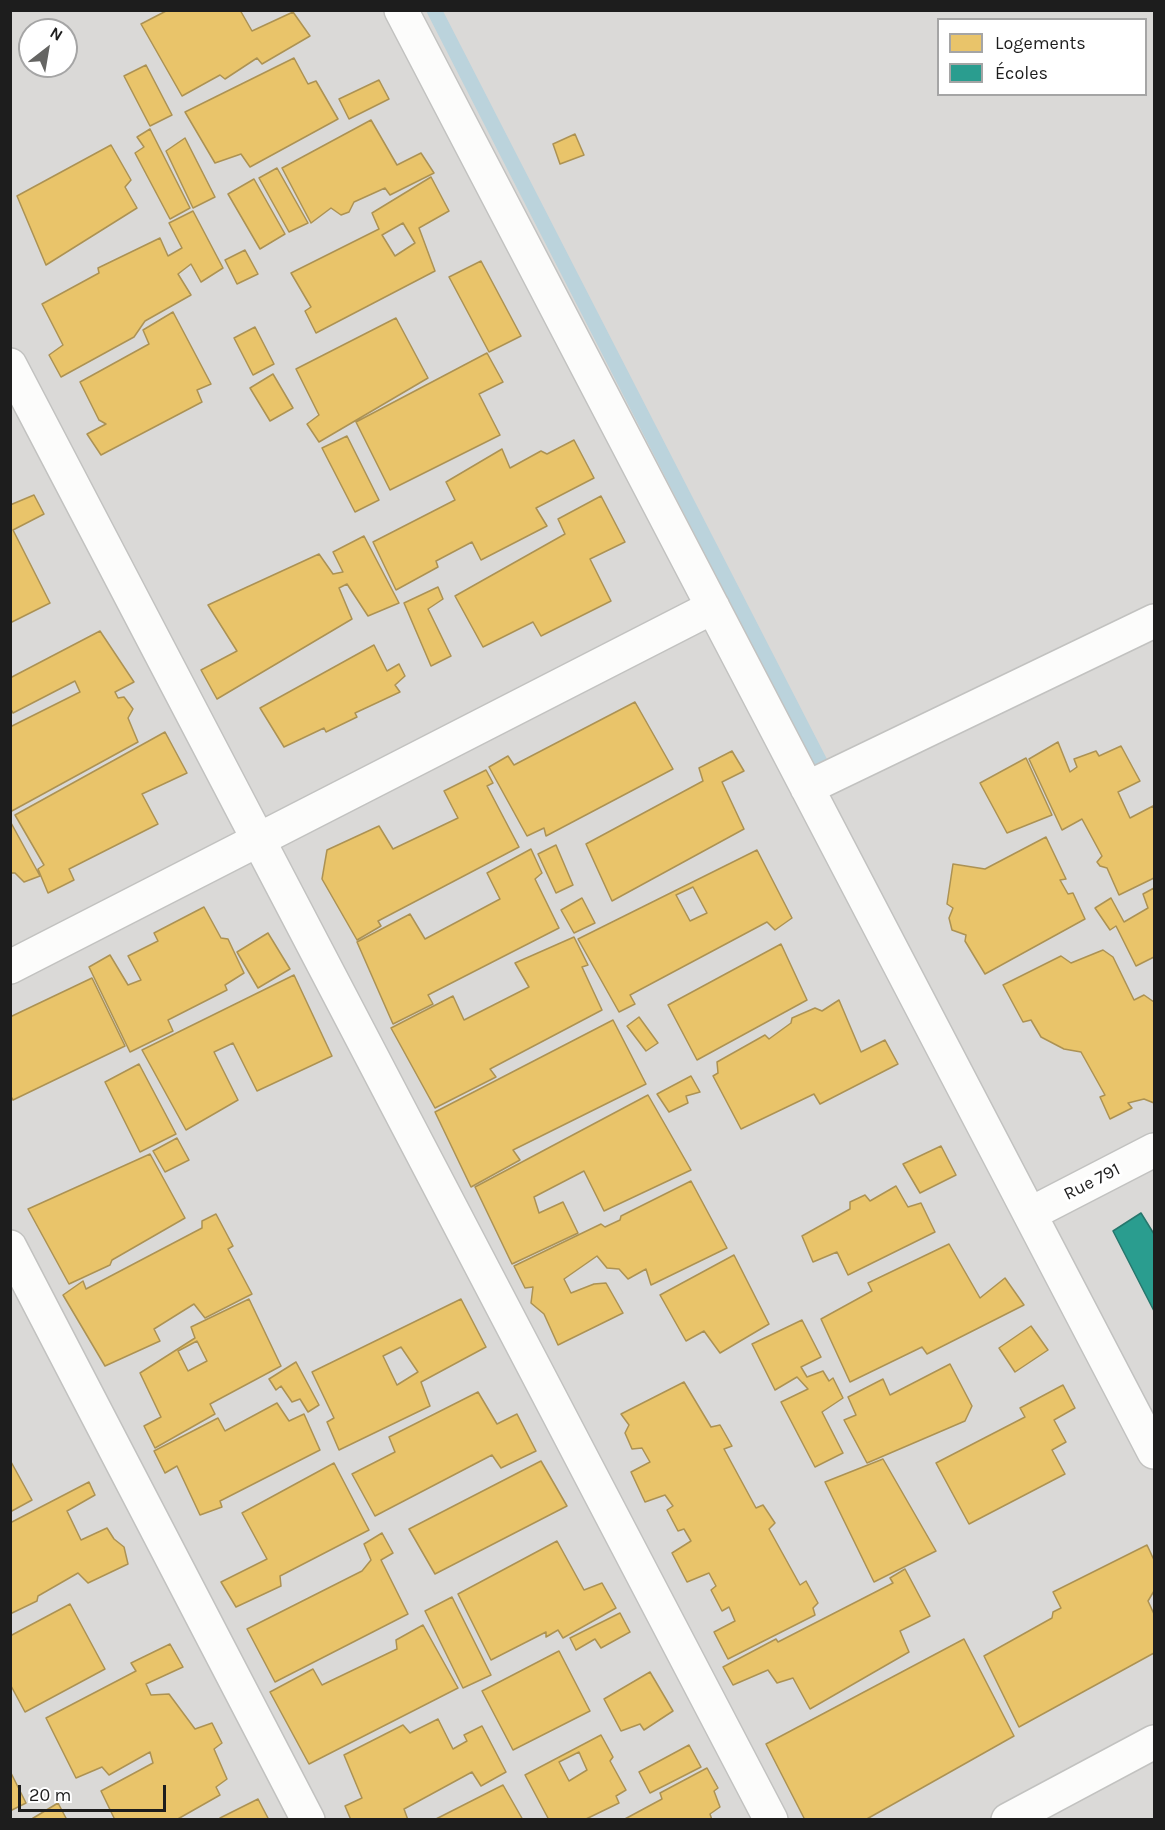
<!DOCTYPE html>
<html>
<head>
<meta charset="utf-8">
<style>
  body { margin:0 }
  #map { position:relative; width:1165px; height:1830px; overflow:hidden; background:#ebeae6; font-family:Karla,sans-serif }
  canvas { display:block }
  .frame { position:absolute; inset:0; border:12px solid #1d1d1d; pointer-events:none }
  .legend { position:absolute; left:937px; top:18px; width:210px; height:78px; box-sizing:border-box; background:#fff; border:2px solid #a5a5a5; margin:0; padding:8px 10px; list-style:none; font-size:18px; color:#1d1d1d }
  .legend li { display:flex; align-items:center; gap:12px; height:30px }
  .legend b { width:30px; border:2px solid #a5a5a5 }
  .north { position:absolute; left:18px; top:18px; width:60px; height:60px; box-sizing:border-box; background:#fff; border:2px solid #a5a5a5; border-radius:50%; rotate:31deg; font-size:16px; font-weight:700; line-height:24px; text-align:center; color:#1d1d1d }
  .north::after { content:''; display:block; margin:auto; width:21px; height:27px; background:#656563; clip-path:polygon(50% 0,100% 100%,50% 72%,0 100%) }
  .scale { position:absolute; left:18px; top:1785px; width:148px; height:27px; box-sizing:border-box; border:3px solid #1d1d1d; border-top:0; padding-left:8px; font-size:18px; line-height:21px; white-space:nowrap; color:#1d1d1d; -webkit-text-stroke:4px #fff; paint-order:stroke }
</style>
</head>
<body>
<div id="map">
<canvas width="1165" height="1830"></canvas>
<div class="frame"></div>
<ul class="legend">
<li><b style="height:16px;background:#e9c46a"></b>Logements</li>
<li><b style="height:16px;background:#2a9d8f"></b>Écoles</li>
</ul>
<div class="north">N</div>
<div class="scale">20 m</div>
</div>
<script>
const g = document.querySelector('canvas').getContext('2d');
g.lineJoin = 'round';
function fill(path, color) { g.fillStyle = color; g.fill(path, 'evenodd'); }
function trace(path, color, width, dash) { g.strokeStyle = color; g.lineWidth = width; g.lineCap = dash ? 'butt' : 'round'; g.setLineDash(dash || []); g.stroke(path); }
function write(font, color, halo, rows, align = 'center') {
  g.font = font + ' Karla,sans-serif'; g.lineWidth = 6; g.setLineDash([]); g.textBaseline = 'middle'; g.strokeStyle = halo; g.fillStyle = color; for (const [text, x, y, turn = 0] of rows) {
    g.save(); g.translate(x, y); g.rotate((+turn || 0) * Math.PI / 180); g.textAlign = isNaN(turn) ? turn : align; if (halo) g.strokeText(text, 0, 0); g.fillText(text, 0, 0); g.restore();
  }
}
fill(new Path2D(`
  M11 11H1154V1819H11ZM938 20H1146V94H938ZM30 30H66V66H30Z`), '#dad9d7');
const homes = new Path2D(`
  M168 10H240L252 31 293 12 310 36 262 64 257 58 225 79 220 75 182 96 141 24Z
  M294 58 308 84 316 81 338 119 250 167 241 154 215 163 185 112Z
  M146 65 172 115 150 126 124 76Z
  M379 80 389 99 349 119 339 99Z
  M371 120 397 165 421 153 434 173 390 195 385 188 354 202 349 212 341 215 331 208 311 223 282 168Z
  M150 129 190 208 170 219 135 153 144 147 137 137Z
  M575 134 584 155 560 164 553 144Z
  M185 138 215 197 193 208 166 151Z
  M111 145 131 180 125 187 137 208 46 265 17 196Z
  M277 168 308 223 289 232 259 178Z
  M431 177 449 211 419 228 435 271 316 333 305 311 311 307 291 273 379 229 372 213ZM403 223 415 243 395 256 382 235Z
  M254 179 285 234 260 249 228 194Z
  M193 211 223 268 201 282 191 264 178 274 191 295 145 321 134 337 61 377 49 355 63 345 42 304 99 273 98 268 160 238 168 256 182 248 169 223Z
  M245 250 258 274 237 284 225 260Z
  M481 261 521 336 489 352 449 277Z
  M173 312 211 384 197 390 202 402 101 455 87 434 106 424 99 420 80 382 149 344 143 330Z
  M396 318 428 378 319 442 307 424 319 415 296 369Z
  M255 327 274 364 253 375 234 338Z
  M487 353 503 382 479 394 500 435 390 490 356 422Z
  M273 374 293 408 270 421 250 388Z
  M347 436 379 500 355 512 322 448Z
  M574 440 594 478 536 508 547 526 481 560 472 542 436 561 438 567 396 590 373 542 455 500 446 482 502 449 510 468 541 451 547 454Z
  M34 495 44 514 13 530 50 603 10 623V505Z
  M601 496 625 542 590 559 611 601 541 636 533 622 483 647 455 596 565 534 558 519Z
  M364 536 399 603 368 616 347 584 339 588 352 619 217 699 201 670 237 651 208 605 319 554 333 574 343 572 333 552Z
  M438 587 443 599 428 609 451 656 431 666 404 603Z
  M100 631 134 682 115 692 118 698 124 697 133 709 128 718 138 742 10 812V727L80 692 75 681 13 713 10 708V678Z
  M374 645 387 671 399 664 405 676 395 685 400 692 355 713 357 717 326 732 324 728 284 747 260 708Z
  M635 702 673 769 546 836 544 828 527 836 489 767 508 756 514 765Z
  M165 732 187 773 142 794 158 824 69 869 74 880 48 893 38 869 44 865 15 815Z
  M1058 742 1070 772 1077 767 1074 759 1096 751 1099 756 1121 746 1140 781 1118 792 1130 818 1153 806 1154 809V878L1119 895 1107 868 1100 866 1097 862 1102 856 1082 819 1062 830 1029 759Z
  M732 751 744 771 722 782 744 829 612 901 586 844 703 781 699 768Z
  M1026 758 1052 815 1007 833 980 783Z
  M486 770 493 783 487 786 519 847 378 921 381 926 357 940 322 879 327 850 379 826 393 849 458 818 444 791Z
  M10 821 40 876 24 882 15 873H10Z
  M1046 837 1066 879 1060 880 1068 894 1073 893 1085 919 985 974 965 941 966 935 952 930 949 918 953 908 947 904 953 864 985 869Z
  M556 845 573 885 556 893 538 854Z
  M531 849 542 873 535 879 559 928 428 995 433 1004 393 1024 357 942 410 914 425 939 500 899 487 873Z
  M757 850 792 918 775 930 767 922 630 995 635 1004 619 1012 578 939ZM693 887 707 913 690 921 676 895Z
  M1154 888V957L1136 966 1116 926 1110 930 1095 908 1111 898 1124 922 1148 908 1143 894Z
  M582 898 595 923 574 933 561 910Z
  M204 907 221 938 228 939 244 973 225 985 227 990 168 1020 173 1031 130 1052 89 967 110 955 128 985 141 980 128 956 158 941 154 933Z
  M268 933 290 969 258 988 237 952Z
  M574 937 588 965 582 967 602 1010 490 1069 496 1077 435 1108 391 1028 453 996 464 1020 529 987 515 963Z
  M781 944 807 1000 697 1060 668 1005Z
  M1103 950 1113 957 1134 1000 1144 995 1154 1002V1103L1144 1099 1128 1103 1132 1108 1110 1119 1100 1097 1105 1095 1081 1052 1064 1049 1041 1037 1031 1020 1023 1022 1003 985 1061 956 1071 963Z
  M294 975 332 1056 257 1091 233 1043 214 1052 238 1100 186 1130 142 1050Z
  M92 978 125 1046 13 1100 10 1095V1017Z
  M839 1000 861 1052 885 1040 898 1064 820 1104 814 1094 741 1129 713 1076 718 1073 717 1062 765 1035 769 1039 791 1023 792 1018 815 1008 822 1011Z
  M639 1017 658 1043 646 1051 627 1026Z
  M613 1020 646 1084 513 1150 520 1160 471 1187 435 1112Z
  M139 1064 176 1134 140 1152 105 1082Z
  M691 1076 700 1092 686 1096 688 1103 669 1112 657 1094Z
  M648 1095 691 1170 604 1211 584 1171 534 1197 539 1213 563 1202 578 1233 512 1264 475 1187Z
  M177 1138 189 1160 165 1172 153 1151Z
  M941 1146 956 1175 920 1193 903 1164Z
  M150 1154 185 1218 112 1260 110 1265 69 1284 28 1209Z
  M691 1181 727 1248 651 1285 646 1269 628 1279 619 1269 607 1268 597 1256 564 1279 571 1293 594 1284 606 1283 623 1313 558 1345 544 1314 531 1303 533 1287 525 1288 514 1266 601 1224 605 1227 620 1220 621 1216Z
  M896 1186 908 1207 921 1203 935 1232 848 1275 837 1252 813 1262 802 1236 850 1209V1202L865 1195 870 1201Z
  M216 1214 233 1246 228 1249 252 1294 205 1318 194 1304 154 1329 160 1341 105 1366 63 1295 83 1281 86 1289 202 1228V1221Z
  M949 1244 980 1298 1005 1278 1024 1305 927 1354 922 1347 850 1382 821 1319 872 1291 868 1283Z
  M734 1255 769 1324 720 1353 704 1331 686 1341 660 1295Z
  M249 1299 281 1366 210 1404 215 1414 155 1448 144 1426 161 1417 140 1373 195 1338 191 1327ZM197 1341 207 1361 188 1371 178 1351Z
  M461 1299 486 1347 421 1382 430 1406 339 1450 327 1422 334 1418 312 1372ZM401 1347 418 1372 397 1385 383 1356Z
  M802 1320 821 1357 801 1367 807 1377 823 1371 829 1381 833 1378 843 1398 822 1412 843 1453 815 1467 781 1402 808 1389 797 1377 775 1390 752 1344Z
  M1031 1326 1048 1350 1015 1372 999 1348Z
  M296 1362 319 1405 308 1412 300 1399 292 1402 281 1386 276 1390 269 1379Z
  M950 1364 972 1406 965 1421 867 1463 844 1420 856 1415 848 1397 883 1379 890 1395Z
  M684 1382 711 1427 720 1425 732 1446 724 1449 756 1508 763 1505 775 1523 769 1529 800 1585 806 1581 818 1603 813 1608 815 1615 728 1659 714 1632 735 1621 729 1607 722 1611 711 1590 716 1586 709 1573 687 1582 672 1553 691 1541 684 1529 678 1531 667 1510 673 1506 665 1495 645 1502 631 1472 650 1462 642 1448 632 1449 625 1433 629 1425 621 1414Z
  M1063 1385 1075 1408 1054 1420 1066 1442 1052 1450 1065 1474 969 1524 936 1463 1025 1417 1020 1408Z
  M478 1392 497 1424 517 1414 536 1451 501 1468 492 1455 375 1516 352 1474 395 1452 389 1437Z
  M277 1403 289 1421 304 1414 320 1450 220 1501 222 1507 200 1515 177 1466 165 1473 154 1451 218 1418 225 1431Z
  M883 1459 936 1551 874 1582 825 1482Z
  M10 1460 32 1500 10 1512Z
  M541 1461 567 1506 435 1574 409 1529Z
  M334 1463 369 1530 280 1576 281 1586 236 1607 221 1582 267 1559 242 1513Z
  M89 1482 95 1495 67 1511 81 1540 107 1528 114 1539 124 1547 128 1564 88 1583 78 1573 38 1596 37 1601 10 1614V1523Z
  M382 1533 393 1553 381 1560 408 1614 275 1682 247 1629 362 1571 371 1560 364 1544Z
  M557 1541 584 1590 602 1583 616 1608 563 1638 558 1630 546 1637V1632L491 1660 458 1594Z
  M1147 1545 1154 1560V1591L1148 1601 1154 1614V1653L1019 1727 984 1656 1052 1618 1053 1612 1061 1608 1053 1592Z
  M905 1569 930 1616 900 1631 909 1652 810 1709 793 1678 777 1683 768 1670 733 1685 723 1667 776 1639 778 1642 893 1583 890 1578Z
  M452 1597 491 1675 463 1688 425 1611Z
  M70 1604 105 1669 25 1712 10 1684V1636Z
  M620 1613 630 1632 601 1648 595 1639 576 1650 570 1638Z
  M423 1625 458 1688 309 1764 270 1692 313 1669 322 1685 397 1649 396 1640Z
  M964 1639 1014 1736 865 1820H805L766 1744Z
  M170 1644 183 1667 146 1684 151 1695 169 1694 195 1729 212 1723 222 1743 214 1749 227 1779 216 1787 220 1795 176 1820H115L101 1791 153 1763 150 1752 109 1775 102 1767 76 1778 46 1718 136 1671 131 1663Z
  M559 1651 590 1711 513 1750 482 1691Z
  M650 1672 673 1711 644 1730 640 1724 621 1731 604 1699Z
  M438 1719 453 1749 467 1741 464 1735 482 1726 506 1772 481 1786 472 1772 404 1809 408 1820H351L345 1806 362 1798 344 1755 403 1725 410 1733Z
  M601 1735 613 1757 610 1761 626 1790 616 1796 619 1803 584 1820H549L525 1775ZM579 1752 587 1770 569 1781 559 1762Z
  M689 1745 701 1767 650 1793 639 1772Z
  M707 1768 718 1788 714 1791 720 1807 710 1814 712 1820H623L662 1799 660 1793Z
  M10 1771 26 1803 10 1811Z
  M503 1785 523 1820H434Z
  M258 1799 269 1820H221L220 1818Z
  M58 1803 67 1820H30Z`);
fill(homes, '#e9c46a');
trace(homes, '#ac9253', 1.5);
const schools = new Path2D(`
  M1141 1213 1154 1234V1311L1113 1231Z`);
fill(schools, '#2a9d8f');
trace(schools, '#26776d', 1.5);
trace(new Path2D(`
  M434 10 820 762`), '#bbd3dc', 15);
const minor = new Path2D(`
  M401 10 1154 1452
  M10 365 771 1820
  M807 788 1154 621
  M10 967 713 607
  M1030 1214 1154 1150
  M10 1247 308 1820
  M1008 1820 1154 1742`);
trace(minor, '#c2c2c0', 36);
trace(minor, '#fcfcfb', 33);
write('18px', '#1d1d1d', '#fff', [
  ["Rue 791",1092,1182,-27]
]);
</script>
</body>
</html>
